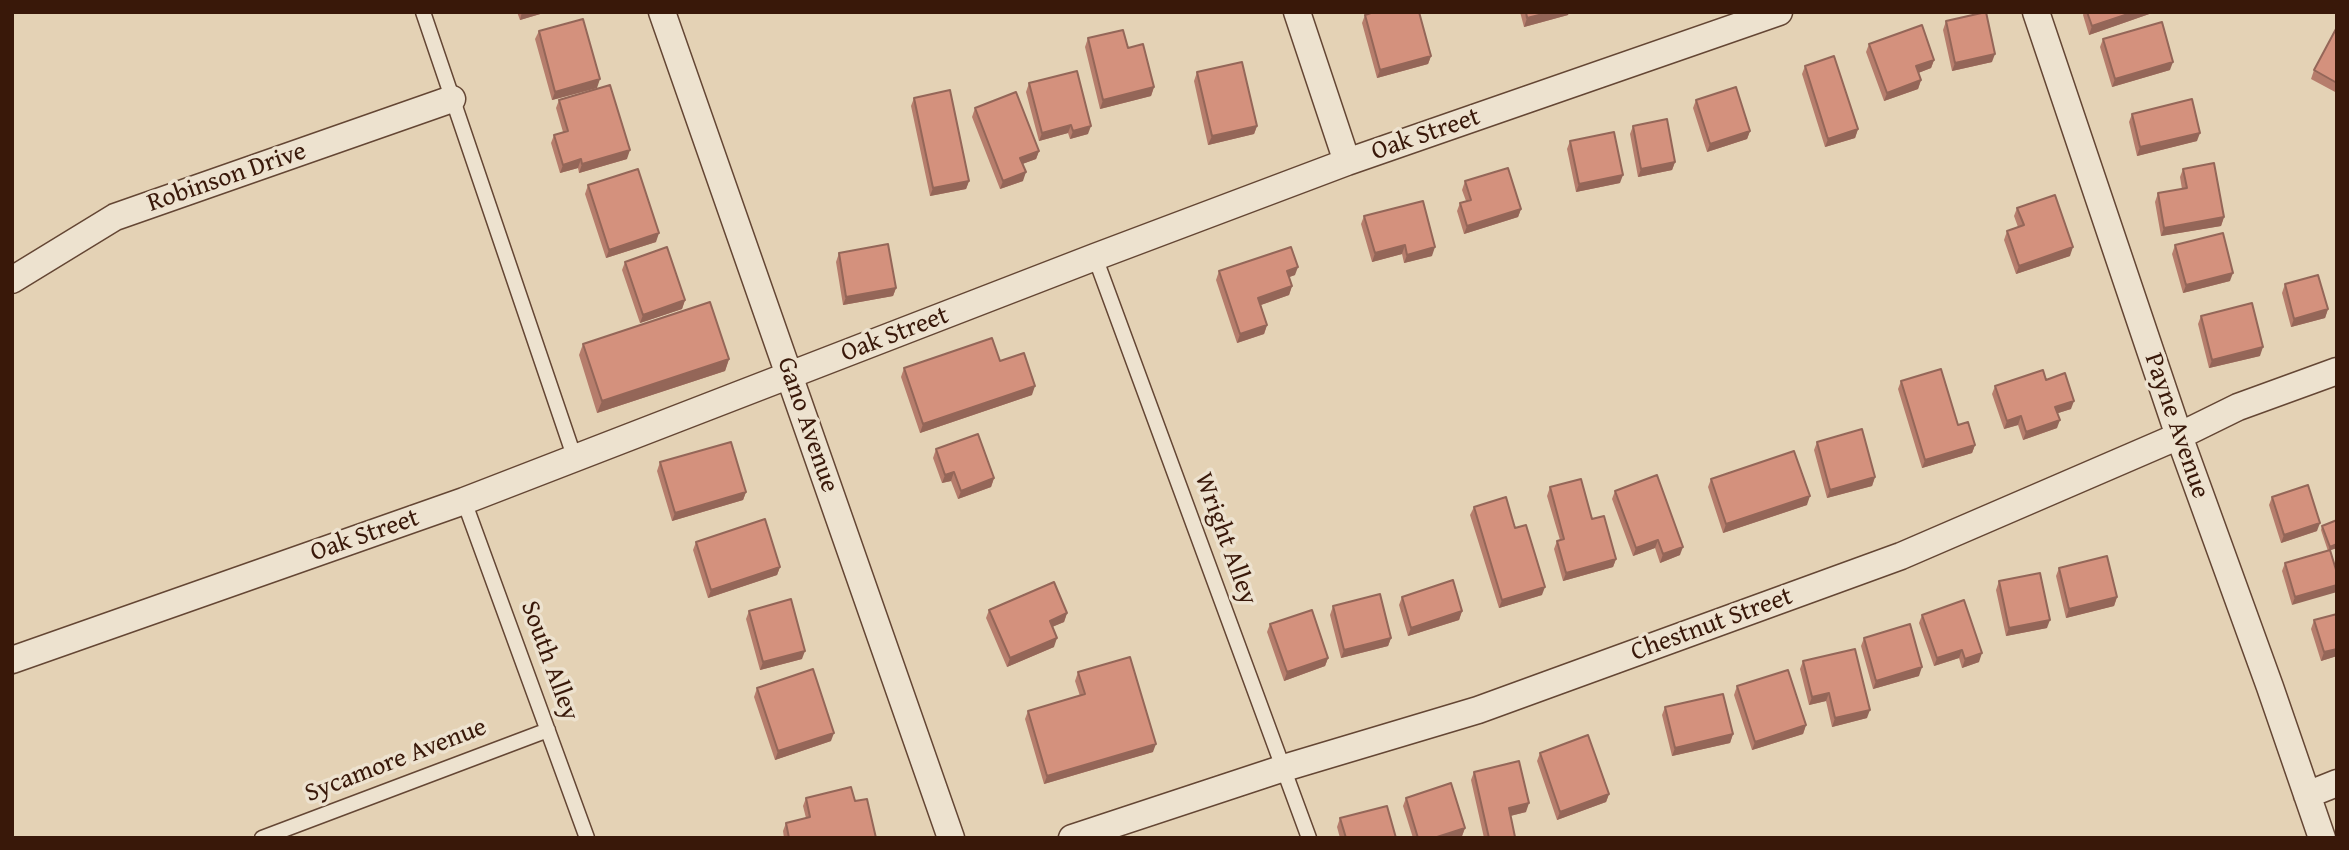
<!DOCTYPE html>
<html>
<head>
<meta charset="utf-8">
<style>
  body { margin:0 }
  #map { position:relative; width:2349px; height:850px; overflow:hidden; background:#e4d2b5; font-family:"Gentium Book Plus",serif }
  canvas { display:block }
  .frame { position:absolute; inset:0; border:14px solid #391809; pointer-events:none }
</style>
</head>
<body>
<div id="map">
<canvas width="2349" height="850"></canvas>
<div class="frame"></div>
</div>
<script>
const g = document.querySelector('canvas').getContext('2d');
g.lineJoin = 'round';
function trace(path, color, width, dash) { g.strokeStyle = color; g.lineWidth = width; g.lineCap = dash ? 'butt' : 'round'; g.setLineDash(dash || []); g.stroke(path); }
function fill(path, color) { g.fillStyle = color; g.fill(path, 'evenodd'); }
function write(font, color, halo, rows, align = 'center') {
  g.font = font + ' "Gentium Book Plus",serif'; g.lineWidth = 7; g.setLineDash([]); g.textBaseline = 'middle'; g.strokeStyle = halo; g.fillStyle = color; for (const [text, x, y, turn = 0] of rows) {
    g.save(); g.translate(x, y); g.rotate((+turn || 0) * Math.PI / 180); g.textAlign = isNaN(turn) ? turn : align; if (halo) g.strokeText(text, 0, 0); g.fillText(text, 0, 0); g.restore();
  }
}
const lane = new Path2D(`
  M423 12 575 459
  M1095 257 1309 838
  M464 501 587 838
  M262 838 548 730`);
const street = new Path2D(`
  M662 12 951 838
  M1297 12 1347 162
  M2036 12 2179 436 2270 687 2322 838
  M12 280 115 217 452 99
  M12 660 464 501 1095 257 1347 162 1779 12
  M2307 795 2337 783
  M1072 838 1284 768 1478 710 1901 556 2179 436 2238 407 2337 371`);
trace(lane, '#644634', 17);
trace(street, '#644634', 29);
trace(lane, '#ede2cf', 14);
trace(street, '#ede2cf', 26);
fill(new Path2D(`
  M517 12H547L520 20Z
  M1520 12H1569L1568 15 1524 27Z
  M2084 12H2155L2089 35 2083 15Z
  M1365 15 1431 56 1428 64 1377 78 1362 23Z
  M1946 21 1992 62 1952 71 1943 30Z
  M2337 27V93L2311 79 2314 70Z
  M539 31 597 88 552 100 535 39Z
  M1088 38 1128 48 1154 87 1151 96 1100 109 1085 47Z
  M2103 39 2170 70 2112 87 2100 47Z
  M1869 44 1934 60 1931 68 1918 73 1921 80 1918 89 1884 101 1866 52Z
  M1805 66 1858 129 1855 138 1825 147 1802 74Z
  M1197 72 1257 126 1254 134 1208 145 1194 81Z
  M1029 83 1088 134 1070 139 1068 133 1039 141 1026 92Z
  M914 98 969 181 966 189 930 196 911 106Z
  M559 100 627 159 579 173 578 168 560 173 551 143 554 135 563 132 556 108Z
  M1696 100 1750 131 1747 139 1707 152 1693 108Z
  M975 108 1039 151 1036 159 1022 164 1023 181 1000 189 972 117Z
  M2132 114 2197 141 2137 156 2129 122Z
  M1633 126 1675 162 1672 170 1638 177 1630 134Z
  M1570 141 1620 183 1576 192 1567 149Z
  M2183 169 2224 217 2221 226 2161 236 2155 202 2158 193 2182 189 2180 177Z
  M1465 181 1521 209 1518 217 1464 234 1457 211 1460 203 1466 201 1462 190Z
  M588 185 656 242 606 258 585 194Z
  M2017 208 2070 256 2016 274 2004 240 2007 231 2018 227 2014 216Z
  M1364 216 1432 256 1404 263 1402 254 1372 262 1361 224Z
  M2175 245 2230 281 2183 293 2172 254Z
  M839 253 896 288 893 296 843 305 836 262Z
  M625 262 685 300 682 309 640 323 622 270Z
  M1219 271 1295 275 1289 277 1292 286 1289 295 1261 305 1267 325 1264 334 1237 343 1216 280Z
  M2285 284 2328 309 2325 318 2291 327 2282 293Z
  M2201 316 2260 356 2209 368 2198 324Z
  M583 344 729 359 725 371 597 413 579 355Z
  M1000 361 1032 395 920 433 901 377 904 368Z
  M2046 380 2071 409 2058 413 2057 428 2023 440 2018 425 2004 429 1992 394 1995 386Z
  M1901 381 1958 425 1975 445 1972 453 1922 468 1898 389Z
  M1817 442 1875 477 1872 486 1827 498 1814 450Z
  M936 449 994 478 991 487 958 499 951 481 942 483 933 458Z
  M660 462 746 492 743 500 672 521 657 471Z
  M1711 479 1807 505 1723 533 1708 487Z
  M1550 487 1592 519 1616 559 1613 567 1563 581 1554 549 1557 541 1560 540 1547 496Z
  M1615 491 1680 555 1660 563 1655 548 1633 556 1612 499Z
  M2272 497 2317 531 2281 543 2269 505Z
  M1474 507 1515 528 1542 595 1499 608 1470 515Z
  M2337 520V548L2330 550 2292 605 2282 571 2285 563 2328 551 2321 530 2322 526Z
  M696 542 780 567 777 575 708 598 693 550Z
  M2059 568 2117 597 2114 606 2066 618 2056 576Z
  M1999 581 2047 628 2006 636 1996 590Z
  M1402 597 1462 611 1459 620 1408 636 1399 605Z
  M1333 606 1391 638 1388 646 1341 658 1330 615Z
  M989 610 1067 613 1064 622 1052 627 1054 647 1007 667 986 618Z
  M749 611 802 659 760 670 746 619Z
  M1922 615 1979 662 1962 668 1959 658 1934 666 1919 623Z
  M2314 620 2337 656 2321 661 2311 629Z
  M1270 624 1328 658 1325 666 1284 681 1267 632Z
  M1864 638 1919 676 1873 689 1861 646Z
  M1803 661 1867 718 1832 727 1826 701 1809 705 1800 669Z
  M1078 672 1153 752 1044 784 1025 719 1028 711 1080 696 1075 681Z
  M1737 686 1806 725 1803 734 1752 750 1734 695Z
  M757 688 831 741 775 760 754 697Z
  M1665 707 1733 734 1730 743 1672 756 1662 715Z
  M1540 753 1609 794 1606 802 1557 820 1537 761Z
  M1474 772 1526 812 1510 816 1514 838H1484L1471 780Z
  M806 798 855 801 876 838H784L783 831 786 823 806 818 803 806Z
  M1406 798 1465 828 1462 836 1456 838H1413L1403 806Z
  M1340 818 1396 838H1340L1337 827Z`), '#b67d6c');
fill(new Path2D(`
  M522 12H547L520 20Z
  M1551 12H1569L1568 15 1524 27 1527 18Z
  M2134 12H2155L2089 35 2092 26Z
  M1995 54 1992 62 1952 71 1955 63Z
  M1431 56 1428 64 1377 78 1380 70Z
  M1934 60 1931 68 1913 75 1916 66Z
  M2173 62 2170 70 2112 87 2115 79Z
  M600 79 597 88 552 100 555 92Z
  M1921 80 1918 89 1884 101 1887 93Z
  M1154 87 1151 96 1100 109 1103 100Z
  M1071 125 1068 133 1039 141 1042 133Z
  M1091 126 1088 134 1070 139 1073 131Z
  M1257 126 1254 134 1208 145 1212 136Z
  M1858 129 1855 138 1825 147 1828 139Z
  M1750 131 1747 139 1707 152 1710 144Z
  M2200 133 2197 141 2137 156 2140 147Z
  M630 150 627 159 579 173 582 164Z
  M1039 151 1036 159 1017 166 1020 158Z
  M581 159 578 168 560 173 563 165Z
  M1675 162 1672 170 1638 177 1641 169Z
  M1026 172 1023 181 1000 189 1003 181Z
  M1623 175 1620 183 1576 192 1579 184Z
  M969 181 966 189 930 196 933 188Z
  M1521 209 1518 217 1464 234 1467 226Z
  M2224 217 2221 226 2161 236 2164 228Z
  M659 233 656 242 606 258 609 250Z
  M1405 245 1402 254 1372 262 1375 253Z
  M1435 247 1432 256 1404 263 1407 255Z
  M2073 247 2070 256 2016 274 2019 266Z
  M1298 267 1295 275 1284 279 1287 271Z
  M2233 273 2230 281 2183 293 2186 285Z
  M1292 286 1289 295 1255 307 1258 298Z
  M896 288 893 296 843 305 846 297Z
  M685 300 682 309 640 323 643 315Z
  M2328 309 2325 318 2291 327 2294 319Z
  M1267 325 1264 334 1237 343 1240 334Z
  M2263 347 2260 356 2209 368 2212 360Z
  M729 359 725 371 597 413 602 401Z
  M1035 386 1032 395 920 433 923 424Z
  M2074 401 2071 409 2052 415 2055 407Z
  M2021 416 2018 425 2004 429 2007 421Z
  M2060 420 2057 428 2023 440 2026 432Z
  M1975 445 1972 453 1922 468 1925 460Z
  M954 472 951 481 942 483 945 475Z
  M1875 477 1872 486 1827 498 1830 490Z
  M994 478 991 487 958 499 961 491Z
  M746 492 743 500 672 521 675 513Z
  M1810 496 1807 505 1723 533 1726 524Z
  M2320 523 2317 531 2281 543 2284 535Z
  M1658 540 1655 548 1633 556 1636 548Z
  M2337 544V548L2328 551 2330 547Z
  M1683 547 1680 555 1660 563 1663 554Z
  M1616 559 1613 567 1563 581 1566 573Z
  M780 567 777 575 708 598 711 590Z
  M2337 585V592L2292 605 2295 597Z
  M1545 587 1542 595 1499 608 1502 600Z
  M2117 597 2114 606 2066 618 2069 609Z
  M1462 611 1459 620 1408 636 1411 628Z
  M1067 613 1064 622 1047 629 1050 621Z
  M2050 620 2047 628 2006 636 2009 628Z
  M1057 638 1054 647 1007 667 1010 658Z
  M1391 638 1388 646 1341 658 1344 650Z
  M2337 649V656L2321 661 2324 652Z
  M1962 650 1959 658 1934 666 1937 658Z
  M805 651 802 659 760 670 763 662Z
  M1982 653 1979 662 1962 668 1965 659Z
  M1328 658 1325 666 1284 681 1287 672Z
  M1922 667 1919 676 1873 689 1876 681Z
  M1829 693 1826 701 1809 705 1812 697Z
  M1870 710 1867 718 1832 727 1835 718Z
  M1806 725 1803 734 1752 750 1755 742Z
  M834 733 831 741 775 760 778 751Z
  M1733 734 1730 743 1672 756 1675 748Z
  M1156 744 1153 752 1044 784 1047 776Z
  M1609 794 1606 802 1557 820 1560 812Z
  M1529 803 1526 812 1506 817 1509 808Z
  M1465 828 1462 836 1456 838H1434Z`), '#946658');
const building = new Path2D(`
  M1374 12H1419L1431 56 1380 70 1365 15Z
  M1526 12H1551L1527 18Z
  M1986 12 1995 54 1955 63 1946 21Z
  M2087 12H2134L2092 26Z
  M583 19 600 79 555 92 539 31Z
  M2162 22 2173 62 2115 79 2103 39Z
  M1922 25 1934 60 1916 66 1921 80 1887 93 1869 44Z
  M2337 27V83L2314 70Z
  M1123 30 1128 48 1143 44 1154 87 1103 100 1088 38Z
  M1834 56 1858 129 1828 139 1805 66Z
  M1242 62 1257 126 1212 136 1197 72Z
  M1077 71 1091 126 1073 131 1071 125 1042 133 1029 83Z
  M610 85 630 150 582 164 581 159 563 165 554 135 568 131 559 100Z
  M1736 87 1750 131 1710 144 1696 100Z
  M950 90 969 181 933 188 914 98Z
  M1016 92 1039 151 1020 158 1026 172 1003 181 975 108Z
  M2192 99 2200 133 2140 147 2132 114Z
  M1667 119 1675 162 1641 169 1633 126Z
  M1614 132 1623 175 1579 184 1570 141Z
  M2214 163 2224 217 2164 228 2158 193 2187 188 2183 169Z
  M1508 168 1521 209 1467 226 1460 203 1471 200 1465 181Z
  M638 169 659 233 609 250 588 185Z
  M2055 195 2073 247 2019 266 2007 231 2024 225 2017 208Z
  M1423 201 1435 247 1407 255 1405 245 1375 253 1364 216Z
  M2223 233 2233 273 2186 285 2175 245Z
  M888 244 896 288 846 297 839 253Z
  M667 247 685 300 643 315 625 262Z
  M1291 247 1298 267 1287 271 1292 286 1258 298 1267 325 1240 334 1219 271Z
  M2318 275 2328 309 2294 319 2285 284Z
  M710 302 729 359 602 401 583 344Z
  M2252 303 2263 347 2212 360 2201 316Z
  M992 338 1000 361 1024 353 1035 386 923 424 904 368Z
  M1941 369 1958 425 1968 422 1975 445 1925 460 1901 381Z
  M2043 370 2046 380 2065 373 2074 401 2055 407 2060 420 2026 432 2021 416 2007 421 1995 386Z
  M1862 429 1875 477 1830 490 1817 442Z
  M978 434 994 478 961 491 954 472 945 475 936 449Z
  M731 442 746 492 675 513 660 462Z
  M1794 451 1810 496 1726 524 1711 479Z
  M1657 475 1683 547 1663 554 1658 540 1636 548 1615 491Z
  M1581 479 1592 519 1604 516 1616 559 1566 573 1557 541 1564 539 1550 487Z
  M2308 485 2320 523 2284 535 2272 497Z
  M1506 497 1515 528 1526 525 1545 587 1502 600 1474 507Z
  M765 519 780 567 711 590 696 542Z
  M2337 520V544L2330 547 2322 526Z
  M2330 550 2337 573V585L2295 597 2285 563Z
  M2107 556 2117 597 2069 609 2059 568Z
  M2040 573 2050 620 2009 628 1999 581Z
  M1453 580 1462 611 1411 628 1402 597Z
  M1054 582 1067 613 1050 621 1057 638 1010 658 989 610Z
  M1380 594 1391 638 1344 650 1333 606Z
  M791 599 805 651 763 662 749 611Z
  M1964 600 1982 653 1965 659 1962 650 1937 658 1922 615Z
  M1312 610 1328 658 1287 672 1270 624Z
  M2337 614V649L2324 652 2314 620Z
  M1910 624 1922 667 1876 681 1864 638Z
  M1855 649 1870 710 1835 718 1829 693 1812 697 1803 661Z
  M1130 657 1156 744 1047 776 1028 711 1085 694 1078 672Z
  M813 669 834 733 778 751 757 688Z
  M1788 670 1806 725 1755 742 1737 686Z
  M1723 694 1733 734 1675 748 1665 707Z
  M1588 735 1609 794 1560 812 1540 753Z
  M1519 761 1529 803 1509 808 1515 837 1489 838 1474 772Z
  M1451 783 1465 828 1434 838H1418L1406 798Z
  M851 787 855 801 867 799 876 838H789L786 823 810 817 806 798Z
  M1387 806 1396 838H1346L1340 818Z`);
fill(building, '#d4917d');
trace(building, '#946658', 2);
write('26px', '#391809', '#ede2cf', [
  ["Oak Street",1426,135,-19],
  ["Robinson Drive",227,178,-19],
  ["Oak Street",895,335,-21],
  ["Gano Avenue",807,425,71],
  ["Payne Avenue",2176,426,71],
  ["Oak Street",365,536,-19],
  ["Wright Alley",1225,539,70],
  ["Chestnut Street",1712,625,-20],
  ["South Alley",549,661,70],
  ["Sycamore Avenue",396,761,-21]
]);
</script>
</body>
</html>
